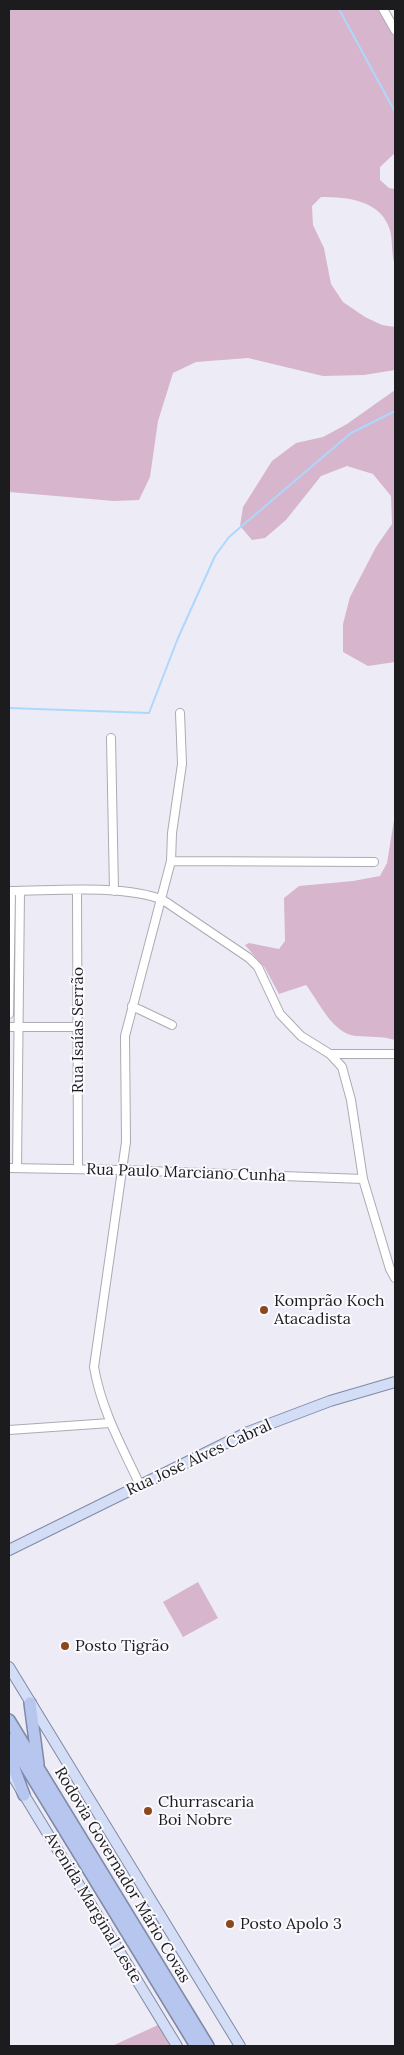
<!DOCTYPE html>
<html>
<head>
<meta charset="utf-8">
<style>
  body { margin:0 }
  #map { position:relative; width:404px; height:2055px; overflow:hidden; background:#edecf6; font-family:Lora,serif }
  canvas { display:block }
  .frame { position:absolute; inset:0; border:10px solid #1c1c1f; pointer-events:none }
</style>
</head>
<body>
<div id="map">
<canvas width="404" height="2055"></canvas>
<div class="frame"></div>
</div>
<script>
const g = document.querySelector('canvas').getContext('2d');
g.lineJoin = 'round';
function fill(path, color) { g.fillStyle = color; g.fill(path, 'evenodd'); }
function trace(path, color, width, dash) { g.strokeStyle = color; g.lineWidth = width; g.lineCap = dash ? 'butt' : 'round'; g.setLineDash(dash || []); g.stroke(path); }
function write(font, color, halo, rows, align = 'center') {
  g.font = font + ' Lora,serif'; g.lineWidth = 4; g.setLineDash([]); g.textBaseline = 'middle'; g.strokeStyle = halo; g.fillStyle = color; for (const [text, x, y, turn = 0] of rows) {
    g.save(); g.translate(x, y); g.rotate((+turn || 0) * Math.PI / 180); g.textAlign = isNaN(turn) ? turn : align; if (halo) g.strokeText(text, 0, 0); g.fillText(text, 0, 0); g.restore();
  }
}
fill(new Path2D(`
  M9 9H378L395 36V153L380 167V180L389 188 395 189V265C391 254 393 241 390 230 381 200 347 197 321 197L312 206 313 225 324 248 331 284 343 302 365 317 382 325 395 327V370L364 375 323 376 248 358 196 362 173 373 158 421 150 477 139 500 114 501 9 492Z
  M395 390V662L368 666 343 652V624L350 597 376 547 392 524 391 496 373 474 347 466 321 476 286 520 265 538 252 540 240 526 243 507 272 461 296 443 323 437 347 424Z
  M395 814V1040C382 1036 370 1037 356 1036 333 1034 319 1002 306 985L279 994 265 968 245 945 249 943 279 949 285 941 284 898 299 886 353 881 380 876 387 863Z
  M198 1582 218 1618 183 1637 163 1602Z
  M158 2025 170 2046H112Z`), '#d7b5cc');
trace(new Path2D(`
  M339 9 395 112
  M9 708 149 713 178 638 215 556 229 537 351 433 395 411`), '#add8fd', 2);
const minor = new Path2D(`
  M383 9 395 30
  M111 738 114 891
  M171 861 374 862
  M9 891C53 891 123 884 163 900L249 958 258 967 280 1014 301 1036 330 1054 342 1067 351 1100 363 1179 390 1269 395 1278
  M77 891 78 1169
  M132 1006 172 1025
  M9 1014 11 891
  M9 1027H78
  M330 1054H395
  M9 1168 123 1170 363 1179
  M17 1168 20 891
  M9 1430 110 1423
  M140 1485C122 1447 101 1409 94 1367L126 1142 125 1036 171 861 172 833 182 764 180 713`);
const major = new Path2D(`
  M9 1550 248 1432 330 1401 395 1382
  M9 1667 240 2046
  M9 1770 177 2046`);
const highway = new Path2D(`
  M30 1703 38 1764
  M9 1720 208 2046
  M9 1739 196 2046
  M9 1755 24 1795`);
trace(minor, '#acabb3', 10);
trace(major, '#808aa6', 12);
trace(highway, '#808aa6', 14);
trace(minor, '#fff', 8);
trace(major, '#d3ddf5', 10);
trace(highway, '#b6c6ee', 11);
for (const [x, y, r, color] of [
  [264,1310,5,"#8c481d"],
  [65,1646,5,"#8c481d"],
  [148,1811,5,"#8c481d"],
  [230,1924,5,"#8c481d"]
]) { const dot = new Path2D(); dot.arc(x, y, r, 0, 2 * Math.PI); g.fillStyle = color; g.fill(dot); trace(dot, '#fbfafe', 2); }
write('16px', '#1c1c1f', '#fbfafe', [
  ["Rua Isaías Serrão",78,1030,-90],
  ["Rua Paulo Marciano Cunha",186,1173,2],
  ["Rua José Alves Cabral",199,1458,-25],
  ["Rodovia Governador Mário Covas",122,1875,59],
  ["Avenida Marginal Leste",93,1908,59]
]);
write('16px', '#1c1c1f', '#fbfafe', [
  ["Komprão Koch",274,1301],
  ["Atacadista",274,1319],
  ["Posto Tigrão",75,1646],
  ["Churrascaria",158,1802],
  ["Boi Nobre",158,1820],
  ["Posto Apolo 3",240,1924]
], 'left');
</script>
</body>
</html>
